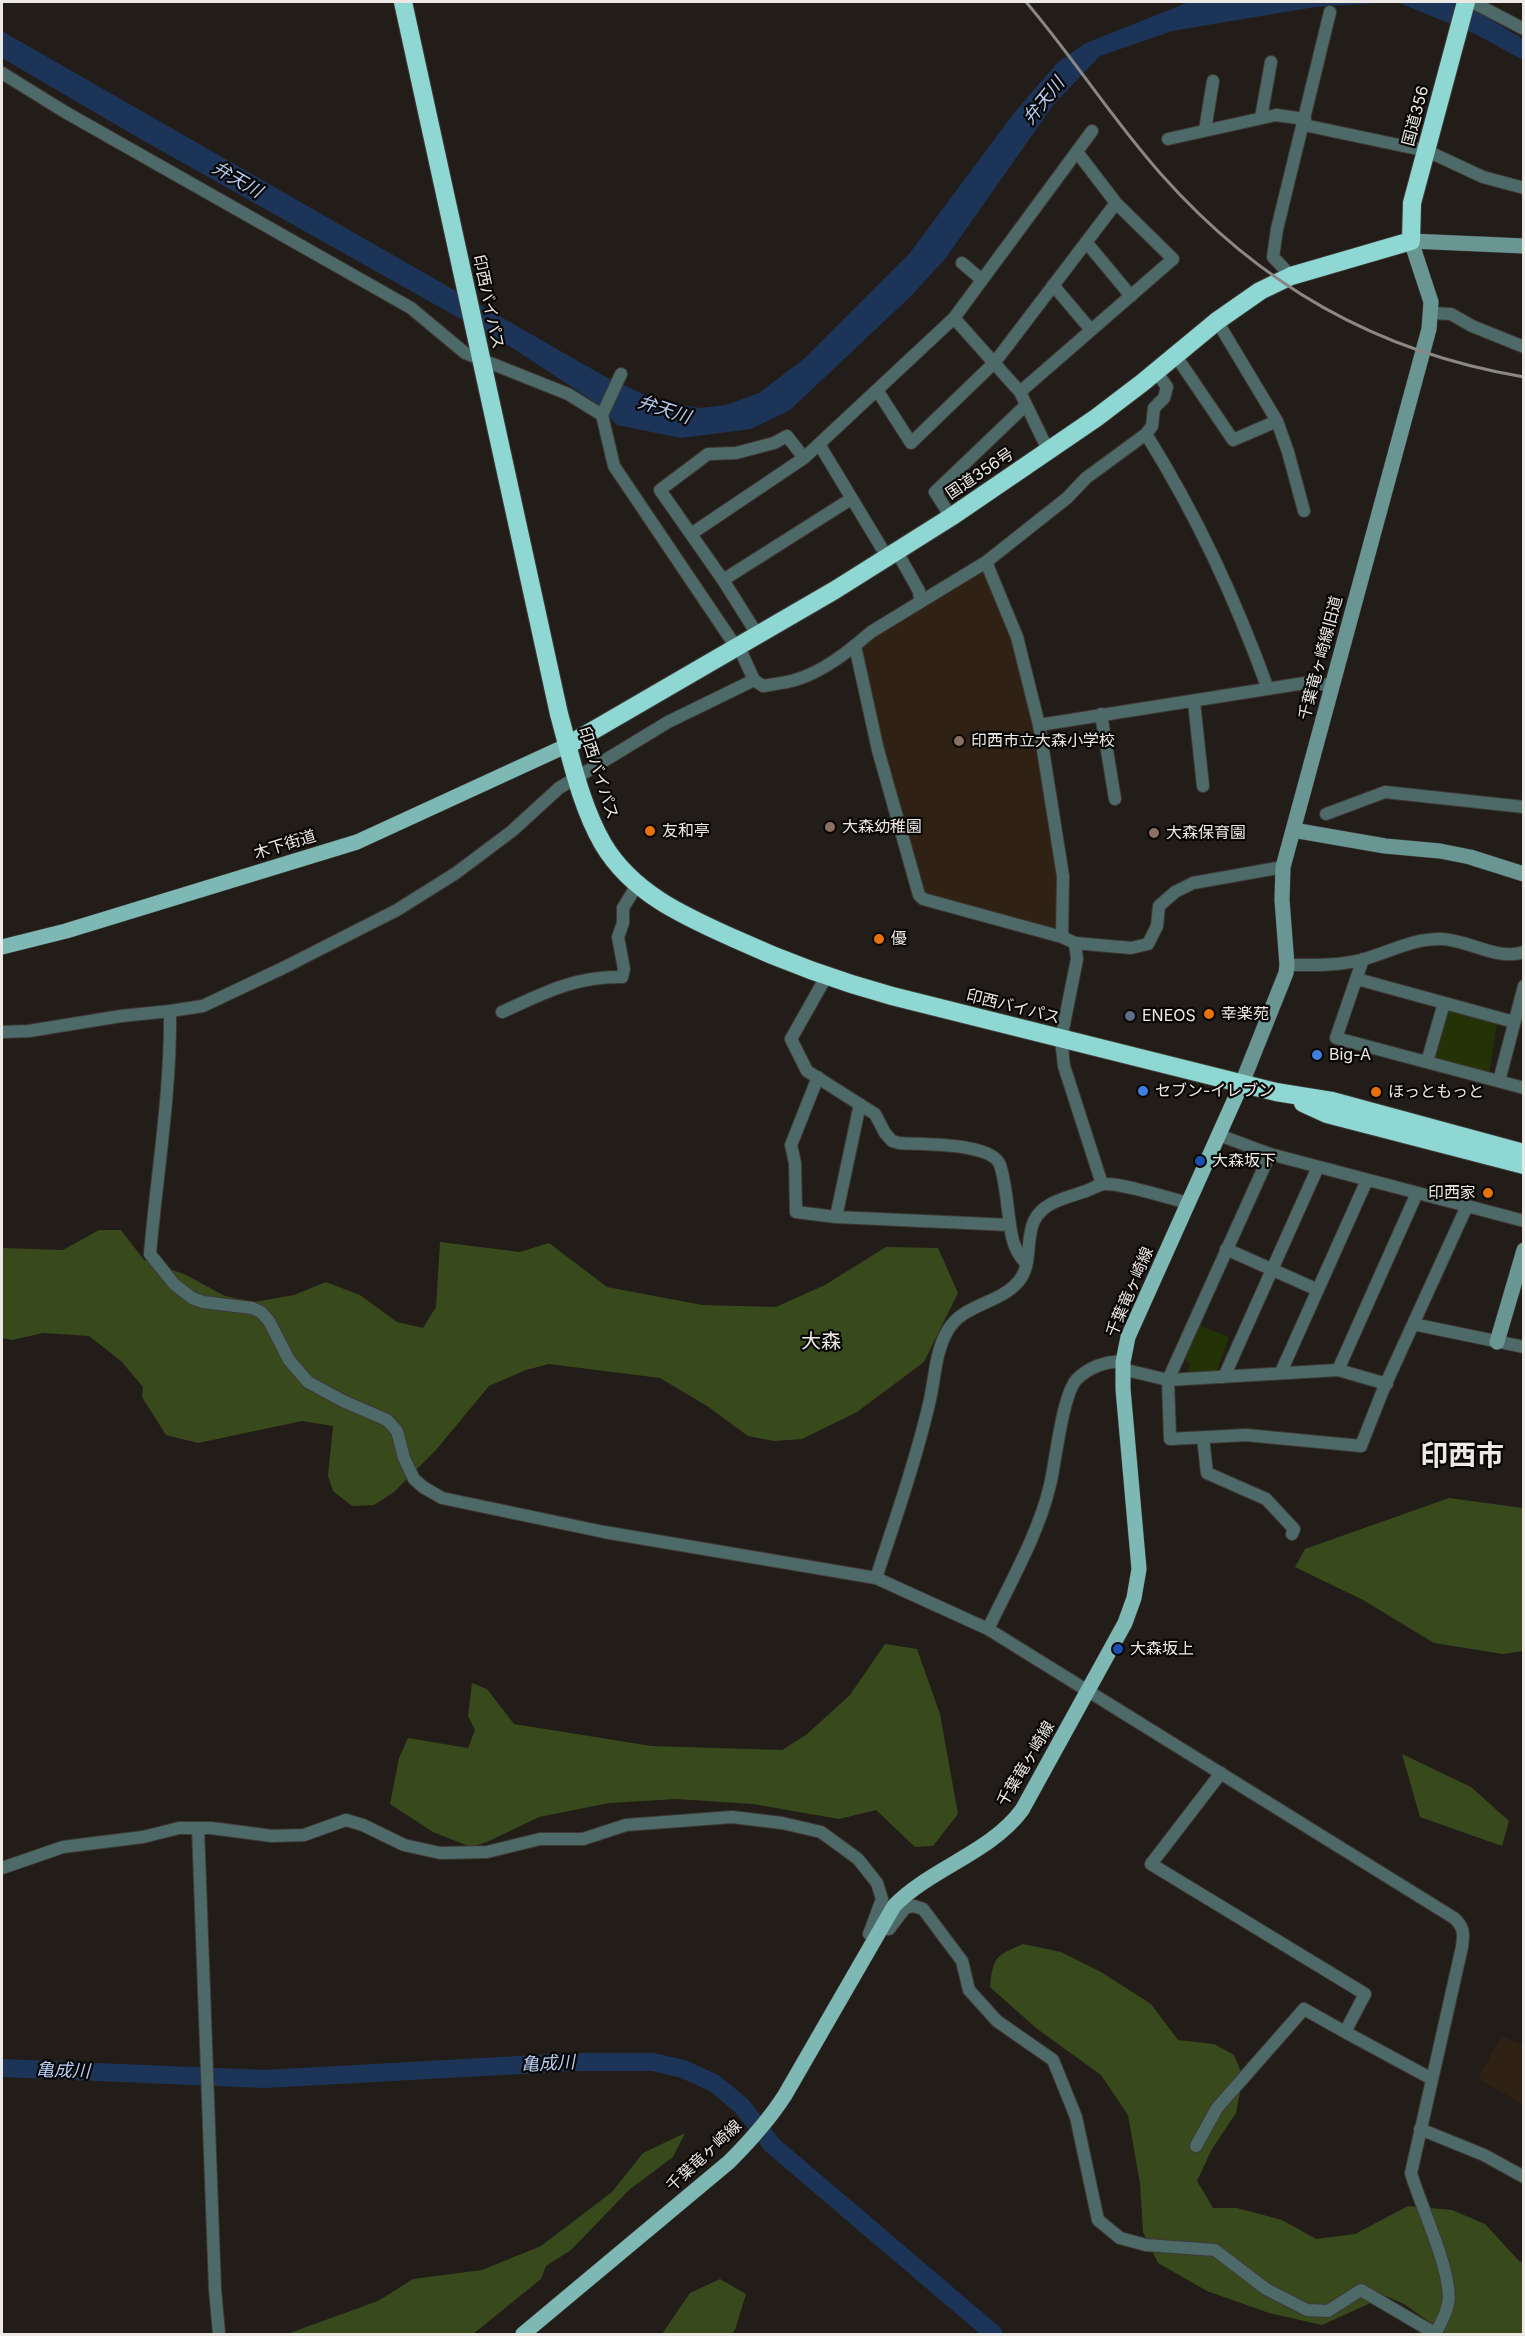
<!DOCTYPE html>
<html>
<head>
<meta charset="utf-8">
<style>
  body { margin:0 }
  #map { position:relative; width:1525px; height:2336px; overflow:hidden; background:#221d18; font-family:Inter,sans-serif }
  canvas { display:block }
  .frame { position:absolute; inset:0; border:3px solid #ebe8e5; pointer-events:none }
</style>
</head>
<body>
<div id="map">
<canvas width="1525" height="2336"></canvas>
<div class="frame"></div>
</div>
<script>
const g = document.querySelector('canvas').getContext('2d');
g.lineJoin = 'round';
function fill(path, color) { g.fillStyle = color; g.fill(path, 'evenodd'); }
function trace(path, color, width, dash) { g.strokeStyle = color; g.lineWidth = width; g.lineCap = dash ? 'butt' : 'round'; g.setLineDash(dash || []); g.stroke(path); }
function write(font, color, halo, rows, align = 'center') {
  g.font = font + ' Inter,"Noto Sans JP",sans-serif'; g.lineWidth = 4.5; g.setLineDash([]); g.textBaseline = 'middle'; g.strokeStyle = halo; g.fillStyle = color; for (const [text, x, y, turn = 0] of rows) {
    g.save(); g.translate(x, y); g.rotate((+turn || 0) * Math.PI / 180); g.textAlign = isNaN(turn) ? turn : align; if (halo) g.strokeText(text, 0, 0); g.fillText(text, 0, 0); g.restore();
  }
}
fill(new Path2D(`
  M981 569 986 571 1010 631 1029 703 1059 871 1057 924 1049 929 922 892 859 657 863 642Z
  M1501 2036 1523 2045V2104L1478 2079Z`), '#2f2215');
fill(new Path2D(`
  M1447 1009 1497 1023 1489 1075 1431 1060Z
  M1196 1324 1229 1337 1217 1371 1187 1374 1190 1364 1182 1356Z`), '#233305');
fill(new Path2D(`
  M99 1230H121L144 1260 184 1274 225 1296 254 1302 294 1295 326 1282 360 1295 397 1322 423 1328 436 1307 440 1242 520 1252 549 1243 607 1287 702 1305 776 1307 825 1285 886 1247 938 1248 958 1293 924 1362 857 1412 802 1439 774 1441 748 1436 707 1406 660 1378 549 1364 526 1370 489 1386 436 1450 394 1492 374 1505 352 1506 333 1491 328 1476 333 1426 302 1421 198 1443 166 1435 142 1397 143 1387 121 1361 89 1336 43 1333 12 1340 2 1338V1248L63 1250Z
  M1449 1498 1523 1508V1651L1503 1654 1434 1643 1363 1600 1295 1567 1305 1549Z
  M885 1644 917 1649 940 1714 958 1814 933 1846 915 1847 876 1810 839 1819 753 1804 676 1799 609 1803 539 1817 487 1842 471 1847 433 1832 390 1804 399 1758 408 1738 468 1748 475 1730 468 1716 472 1683 487 1689 514 1724 651 1746 782 1750 806 1735 850 1695Z
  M1402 1754 1471 1787 1509 1821 1502 1846 1420 1817Z
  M1023 1944 1061 1952 1101 1972 1151 2004 1178 2040 1214 2044 1234 2055 1243 2077 1236 2113 1212 2149 1197 2181 1213 2208H1237L1282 2220 1316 2239 1355 2234 1408 2206 1452 2210 1485 2224 1520 2262 1523 2261V2334H1446L1404 2304 1386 2296 1322 2325 1269 2313 1207 2291 1158 2263 1143 2232 1140 2183 1128 2115 1101 2075 1036 2028 990 1987C993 1956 996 1956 1023 1944Z
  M685 2133 673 2157 629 2190 571 2250 546 2266 541 2279 473 2334H287L378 2301 413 2279 482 2270 541 2246 612 2192 643 2153Z
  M720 2279 746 2294 735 2330 731 2334H662L690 2293Z`), '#384a1c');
fill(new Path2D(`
  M1189 2H1393L1315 7 1172 31 1100 56 1054 104 945 259 911 296 790 410 751 429 681 438 617 425 593 401 514 349 137 137 2 58V31L604 376 656 400 699 408 726 405 759 393 805 358 909 254 1014 113 1058 62 1086 43Z
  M1397 2H1452L1471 8 1523 39V60L1475 34Z`), '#1d3459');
trace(new Path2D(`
  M2 2068 265 2079 574 2062H653L683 2069 714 2083 742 2106 772 2145 994 2334`), '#1d3459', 18);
const street = new Path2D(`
  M1472 2 1524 29
  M2 73 65 112 411 308 465 353 568 394 602 415 614 466 736 647
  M1261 118 1271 62
  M1304 125 1427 151 1483 177 1524 188
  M1205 130 1213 81
  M1168 139 1276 115 1305 119
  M1086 242 1131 296
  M962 263 982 280
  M1291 276 1273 257 1277 229 1330 12
  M1053 285 1091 330
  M1431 313 1451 314 1472 326 1524 347
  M954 318 1020 392 1048 450
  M1217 321 1277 421 1288 452 1304 511
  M1176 356 1233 440 1277 421
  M877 390 911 443 995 362 1116 203
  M1020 392 1173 259 1116 203 1077 152
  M602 415 621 374
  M1146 434C1198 518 1234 596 1268 689
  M819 444 887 557
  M951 517 935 492 1026 405
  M691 534 804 458 954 318 1092 131
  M897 552 919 591 920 601
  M986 562 1017 637 1039 725 1063 876 1062 937 1075 943 1077 959 1061 1039 1064 1066 1102 1184
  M723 580 851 499
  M757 634 723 580 660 490 708 454 736 453 774 443 787 436 804 458
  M738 645 754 680
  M855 646 878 750 919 895 923 899 1062 937
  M1194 702 1203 786
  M1101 714 1115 799
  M1039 725 1311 682 1332 686
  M1326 814 1385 792 1524 807
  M1075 943 1131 948 1148 944 1157 926 1159 906 1175 892 1193 883 1283 867
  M1363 959 1336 1038 1524 1088
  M1287 965C1312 965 1336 966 1361 960 1388 953 1412 938 1442 939 1469 940 1497 961 1524 952
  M826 977 791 1039 807 1071 875 1114 885 1133 892 1141 899 1143C921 1145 992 1142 1000 1165 1006 1183 1007 1206 1010 1225
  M1357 979 1514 1022
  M170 1011C171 1093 157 1173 150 1254L174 1284 192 1298 203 1302 252 1308 261 1312 269 1321 289 1360 308 1382 343 1401 387 1420 397 1431 404 1458 414 1479 423 1487 442 1498 604 1532 876 1578 988 1629 1454 1918C1464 1927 1464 1933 1462 1947L1411 2173C1420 2205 1454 2275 1448 2304 1446 2315 1440 2325 1435 2334
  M502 1012C544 993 575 976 622 977L624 969 618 937 623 923V908L637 885
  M2 1032 29 1031 121 1016 170 1011 203 1006 285 967 397 910 456 873 512 831 559 788 589 770 668 722 754 680 763 686C774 684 785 683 795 680 823 672 849 651 871 632L986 562 1067 498 1086 478 1146 434 1152 426 1154 408 1164 398 1167 387 1156 371
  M1427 1062 1444 1003
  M818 1077 791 1145 795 1163 796 1212 836 1217 1010 1225C1012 1240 1015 1252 1026 1263
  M1499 1081 1524 986
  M1219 1135 1270 1154 1524 1221
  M1270 1154 1168 1380 1170 1439 1246 1435 1361 1446 1383 1390 1467 1206
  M836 1217 860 1104
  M1226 1249 1318 1290
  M1413 1324 1524 1347
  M1122 1369 1168 1380 1338 1370 1387 1384
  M1338 1370 1417 1193
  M1281 1372 1367 1180
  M1224 1377 1318 1167
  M1203 1438 1207 1473 1266 1499 1294 1529 1292 1534
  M876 1578C895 1520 915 1463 929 1404 935 1380 935 1351 948 1330 963 1304 999 1304 1018 1282 1033 1265 1025 1240 1034 1221 1043 1202 1066 1198 1083 1192 1090 1190 1097 1185 1104 1184 1123 1183 1168 1198 1188 1203
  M988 1629C1009 1585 1039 1533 1050 1485 1056 1461 1062 1395 1077 1379 1088 1368 1107 1360 1123 1362
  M1221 1773 1151 1864 1365 1994 1345 2032 1432 2079
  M198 1828 215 2289 219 2334
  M2 1868 63 1847 143 1837 179 1828H211L272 1836 304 1835 346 1820 363 1825 404 1845 440 1853 487 1852 540 1839H583L626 1825 732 1817 782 1823 821 1832 858 1859 877 1883 882 1899 869 1934 881 1928 889 1929 905 1908 914 1906 923 1909 962 1961 969 1990 997 2021 1053 2060 1076 2117 1098 2220 1120 2238 1146 2245 1215 2250 1266 2289 1307 2310 1328 2311 1361 2290 1436 2334
  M1420 2129 1484 2155 1524 2177
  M1196 2146 1217 2108 1304 2009 1345 2032`);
const secondary = new Path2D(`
  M1293 830 1385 846 1440 851 1470 857 1524 874
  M1242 1083 1286 973 1287 965 1282 900 1283 867 1429 329 1431 302 1411 241 1524 246
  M1497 1342 1524 1250`);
const primary = new Path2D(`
  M2 947 66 931 357 842 568 745
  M523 2334 729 2162C750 2141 769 2120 785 2095L894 1906C931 1868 990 1853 1022 1810L1125 1623 1134 1598 1139 1569 1123 1389V1362L1128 1337 1242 1083`);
const highway = new Path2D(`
  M403 2 559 714C571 757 580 804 603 844 632 893 684 916 733 938 785 962 837 981 892 996L1276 1092 1332 1101 1524 1153
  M568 745 835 590 951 517 1096 418 1142 383 1217 321 1260 291 1291 276 1411 241 1412 203 1466 2
  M1303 1103 1327 1114 1524 1165`);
trace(street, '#3e3935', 14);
trace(secondary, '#3e3935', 16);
trace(primary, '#3e3935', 16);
trace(highway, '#3e3935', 20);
trace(street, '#4e6a68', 12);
trace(secondary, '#699693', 15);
trace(primary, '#7db8b4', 15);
trace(highway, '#8fd7d2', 18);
trace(new Path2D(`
  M1026 2C1073 57 1112 119 1160 173 1259 285 1376 352 1524 377`), '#8b8784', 3);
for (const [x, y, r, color] of [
  [959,741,6,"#8d6e63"],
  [830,827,6,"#8d6e63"],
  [650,831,6,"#e8710a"],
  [1154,833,6,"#8d6e63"],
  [879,939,6,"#e8710a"],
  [1209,1014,6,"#e8710a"],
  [1130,1016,6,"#5c6f8a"],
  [1317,1055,6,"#3f7fe0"],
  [1143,1091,6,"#3f7fe0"],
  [1376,1092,6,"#e8710a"],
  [1200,1161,6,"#1a4fb4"],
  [1488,1193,6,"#e8710a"],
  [1118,1649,6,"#1a4fb4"]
]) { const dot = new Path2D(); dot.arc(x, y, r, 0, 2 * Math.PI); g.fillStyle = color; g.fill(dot); trace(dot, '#090706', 2); }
write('16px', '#ebe8e5', '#090706', [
  ["国道356",1416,116,-75],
  ["印西バイパス",488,302,78],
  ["国道356号",980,474,-34],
  ["千葉竜ヶ崎線旧道",1321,658,-75],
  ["印西バイパス",598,773,72],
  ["木下街道",285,845,-17],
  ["印西バイパス",1013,1007,14],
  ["千葉竜ヶ崎線",1130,1292,-67],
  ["千葉竜ヶ崎線",1026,1764,-59],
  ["千葉竜ヶ崎線",704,2156,-43]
]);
write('16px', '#ebe8e5', '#090706', [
  ["印西市立大森小学校",971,741],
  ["大森幼稚園",842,827],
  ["友和亭",662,831],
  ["大森保育園",1166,833],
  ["優",891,939],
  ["幸楽苑",1221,1014],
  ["ENEOS",1142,1016],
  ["Big-A",1329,1055],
  ["セブン-イレブン",1155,1091],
  ["ほっともっと",1388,1092],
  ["大森坂下",1212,1161],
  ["印西家",1476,1193,"right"],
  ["大森坂上",1130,1649]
], 'left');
write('italic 18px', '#b4cdf4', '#090706', [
  ["弁天川",1044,101,-51],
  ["弁天川",237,180,30],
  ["弁天川",664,410,18],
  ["亀成川",548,2064,-3],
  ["亀成川",63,2071,2]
]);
write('20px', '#ebe8e5', '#090706', [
  ["大森",821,1342]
]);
write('bold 28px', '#ebe8e5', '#090706', [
  ["印西市",1462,1457]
]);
</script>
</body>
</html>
